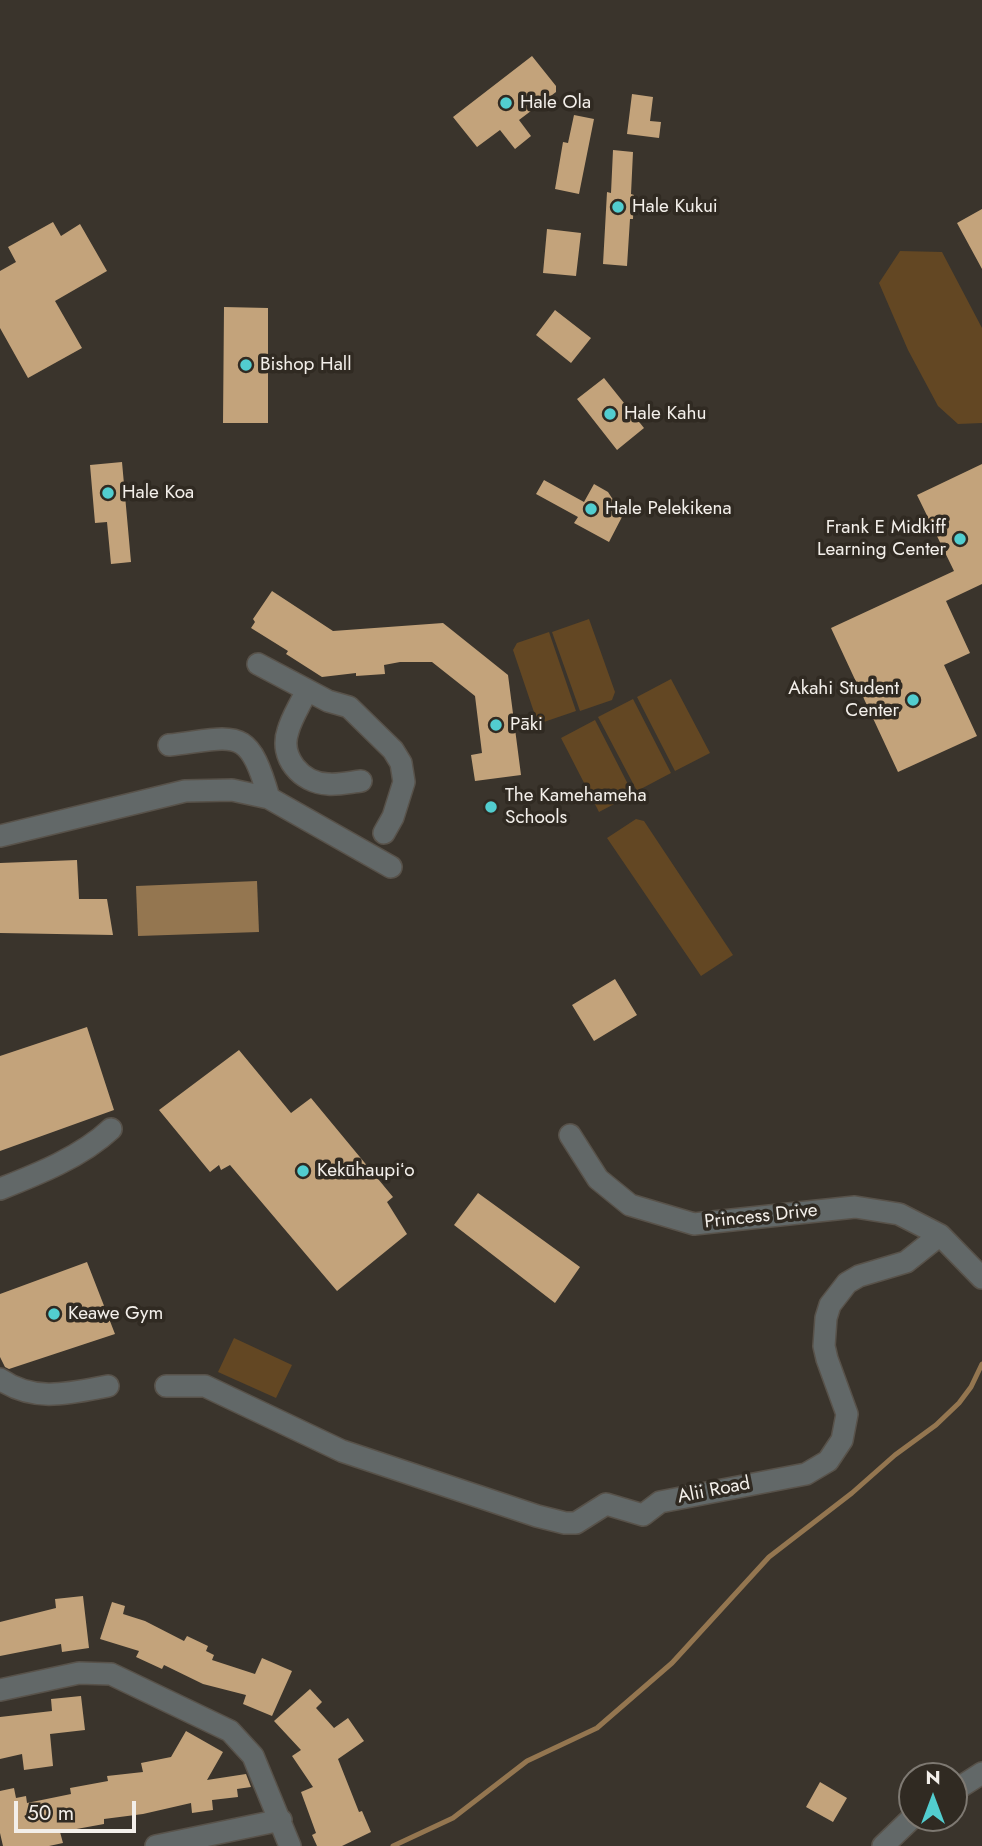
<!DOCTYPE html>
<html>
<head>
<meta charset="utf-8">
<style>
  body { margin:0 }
  #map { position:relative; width:982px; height:1846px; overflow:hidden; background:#3a342c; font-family:Jost,sans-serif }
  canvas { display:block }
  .north { position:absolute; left:898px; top:1762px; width:70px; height:70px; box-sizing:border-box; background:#302a22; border:2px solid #7e7972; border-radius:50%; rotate:0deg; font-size:19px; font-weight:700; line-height:28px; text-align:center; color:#f3efea }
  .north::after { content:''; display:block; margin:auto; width:24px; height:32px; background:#52cdcf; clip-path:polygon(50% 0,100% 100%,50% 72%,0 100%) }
  .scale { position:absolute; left:14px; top:1801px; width:122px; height:32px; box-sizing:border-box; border:4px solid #f3efea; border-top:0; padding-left:9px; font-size:21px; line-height:24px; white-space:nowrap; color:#f3efea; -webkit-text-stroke:5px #302a22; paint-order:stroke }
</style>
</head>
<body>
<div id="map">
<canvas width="982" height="1846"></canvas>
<div class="north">N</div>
<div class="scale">50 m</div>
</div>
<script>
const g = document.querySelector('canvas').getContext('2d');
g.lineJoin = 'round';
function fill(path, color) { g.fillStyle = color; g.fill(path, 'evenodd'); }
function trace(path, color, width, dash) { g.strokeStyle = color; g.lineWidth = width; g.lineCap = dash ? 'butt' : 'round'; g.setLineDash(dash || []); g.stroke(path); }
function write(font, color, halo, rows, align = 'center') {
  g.font = font + ' Jost,sans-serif'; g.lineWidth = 7; g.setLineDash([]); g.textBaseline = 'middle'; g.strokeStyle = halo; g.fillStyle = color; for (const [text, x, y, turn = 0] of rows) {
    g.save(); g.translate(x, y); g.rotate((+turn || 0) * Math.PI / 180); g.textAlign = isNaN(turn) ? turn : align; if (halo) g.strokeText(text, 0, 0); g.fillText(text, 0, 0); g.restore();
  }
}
fill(new Path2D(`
  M900 251 942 252 982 328V423L958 424 938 406 908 350 879 283Z
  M589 619 615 692 612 700 580 711 552 632Z
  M549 632 576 711 538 724 513 650 517 643Z
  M671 679 710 753 675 771 637 697Z
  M633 699 671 773 637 791 598 717Z
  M595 720 633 794 599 812 561 738Z
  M636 819 644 821 733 955 701 976 607 838Z
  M234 1338 292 1365 276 1398 218 1372Z`), '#634723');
fill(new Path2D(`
  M257 881 259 932 138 936 136 886Z`), '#947650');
trace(new Path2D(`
  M393 1846 453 1818 527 1761 597 1728 672 1663 769 1557 852 1493 895 1455 936 1425 959 1403 971 1387 982 1364`), '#947650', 5);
fill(new Path2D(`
  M532 56 556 86V92L519 120 531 136 515 149 500 130 477 147 453 117Z
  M632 94 653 97 650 121 661 122 659 138 627 134Z
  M574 115 594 119 579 194 555 189 563 142 568 143Z
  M613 150 633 152 631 194 634 195 633 219H630L627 266 603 264 607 192 611 193Z
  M982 209V269L957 223Z
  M53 222 61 236 80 224 107 271 55 301 82 348 28 378 0 328V271L16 262 8 247Z
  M547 229 581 233 576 276 543 273Z
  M224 307 268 308V423H223Z
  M555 310 591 338 571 363 536 335Z
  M604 378 644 428 617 450 577 399Z
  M122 462 131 562 111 564 107 522 95 523 90 465Z
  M982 464V584L946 601 970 653 944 665 977 736 898 772 831 628 954 571 917 495Z
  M544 480 584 502 594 484 608 492 623 515 609 542 574 523 578 517 536 494Z
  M272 591 333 631 443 623 508 675 521 775 475 781 471 755 482 753 475 696 432 662H400L384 665 385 674 356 676V673L322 677 286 654 288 651 251 628 255 622 253 619Z
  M77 860 79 899H107L113 935 0 933V863Z
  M615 979 637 1015 594 1041 572 1005Z
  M87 1027 114 1110 0 1151V1056Z
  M239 1050 291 1113 311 1098 393 1197 387 1202 407 1234 337 1291 230 1165 221 1170 219 1165 210 1172 159 1110Z
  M478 1193 580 1267 555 1303 454 1225Z
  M87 1262 115 1334 9 1369 5 1367 0 1357V1294Z
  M83 1596 89 1648 62 1652 61 1644 0 1656V1622L56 1608 55 1599Z
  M112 1602 125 1606 123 1614 145 1621 184 1641 187 1636 208 1646 206 1651 214 1655 212 1660 255 1674 262 1658 292 1671 272 1716 243 1704 246 1695 203 1684 164 1665 162 1669 136 1657 139 1651 100 1639Z
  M310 1689 322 1702 316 1708 334 1728 348 1718 364 1741 338 1759 359 1812 362 1811 371 1832 342 1846H317L312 1835 316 1833 301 1792 313 1787 292 1756 301 1750 274 1721Z
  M81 1696 85 1730 50 1734 53 1766 24 1770 22 1754 0 1759V1717L52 1711 51 1699Z
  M186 1731 223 1752 207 1780 246 1774 251 1787 237 1789 238 1797 212 1800 213 1810 192 1813 191 1803 143 1814 104 1819V1824L60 1832 63 1843 49 1846H3L0 1833V1791L14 1788 16 1798 26 1796 27 1803 71 1794 70 1788 108 1781 107 1776 143 1772 141 1763 171 1757Z
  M820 1782 847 1798 833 1822 806 1807Z`), '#c3a37b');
const minor = new Path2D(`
  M258 664 328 701 349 707 393 750 401 763 404 782 393 817 384 833
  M302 700C297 710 291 720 288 731 279 757 301 783 328 784 339 785 351 782 361 781
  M169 745C238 737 248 725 269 798
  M0 836 185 791 232 790 269 798 391 867
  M570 1135 598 1179 630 1205 694 1224 855 1207 899 1214 940 1235 982 1278
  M0 1189C38 1174 81 1157 111 1129
  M0 1379C34 1403 71 1393 108 1386
  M166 1386H205L342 1451 537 1516 565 1523H576L606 1504 643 1515 660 1502 806 1474 828 1461 842 1440 847 1414 827 1359 824 1346 826 1318 830 1305 847 1283 859 1276 906 1262 940 1235
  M0 1690 79 1673 111 1674 230 1731 253 1756 290 1846
  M954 1791 982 1773
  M156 1846 281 1820
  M883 1846 912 1818`);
trace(minor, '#58524a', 24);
trace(minor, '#626868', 21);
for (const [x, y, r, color] of [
  [506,103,7,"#52cdcf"],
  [618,207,7,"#52cdcf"],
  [246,365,7,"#52cdcf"],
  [610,414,7,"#52cdcf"],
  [108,493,7,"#52cdcf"],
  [591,509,7,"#52cdcf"],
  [960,539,7,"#52cdcf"],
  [913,700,7,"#52cdcf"],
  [496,725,7,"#52cdcf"],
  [491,807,7,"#52cdcf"],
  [303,1171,7,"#52cdcf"],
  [54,1314,7,"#52cdcf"]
]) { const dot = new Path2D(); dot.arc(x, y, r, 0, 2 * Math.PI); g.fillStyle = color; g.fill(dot); trace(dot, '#302a22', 2.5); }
write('19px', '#f3efea', '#302a22', [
  ["Hale Ola",520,103],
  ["Hale Kukui",632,207],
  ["Bishop Hall",260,365],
  ["Hale Kahu",624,414],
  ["Hale Koa",122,493],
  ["Hale Pelekikena",605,509],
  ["Frank E Midkiff",946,528,"right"],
  ["Learning Center",946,550,"right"],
  ["Akahi Student",899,689,"right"],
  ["Center",899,711,"right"],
  ["Pāki",510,725],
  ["The Kamehameha",505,796],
  ["Schools",505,818],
  ["Kekūhaupiʻo",317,1171],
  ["Keawe Gym",68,1314]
], 'left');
write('19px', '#f3efea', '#302a22', [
  ["Princess Drive",761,1217,-6],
  ["Alii Road",714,1491,-11]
]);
</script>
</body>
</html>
